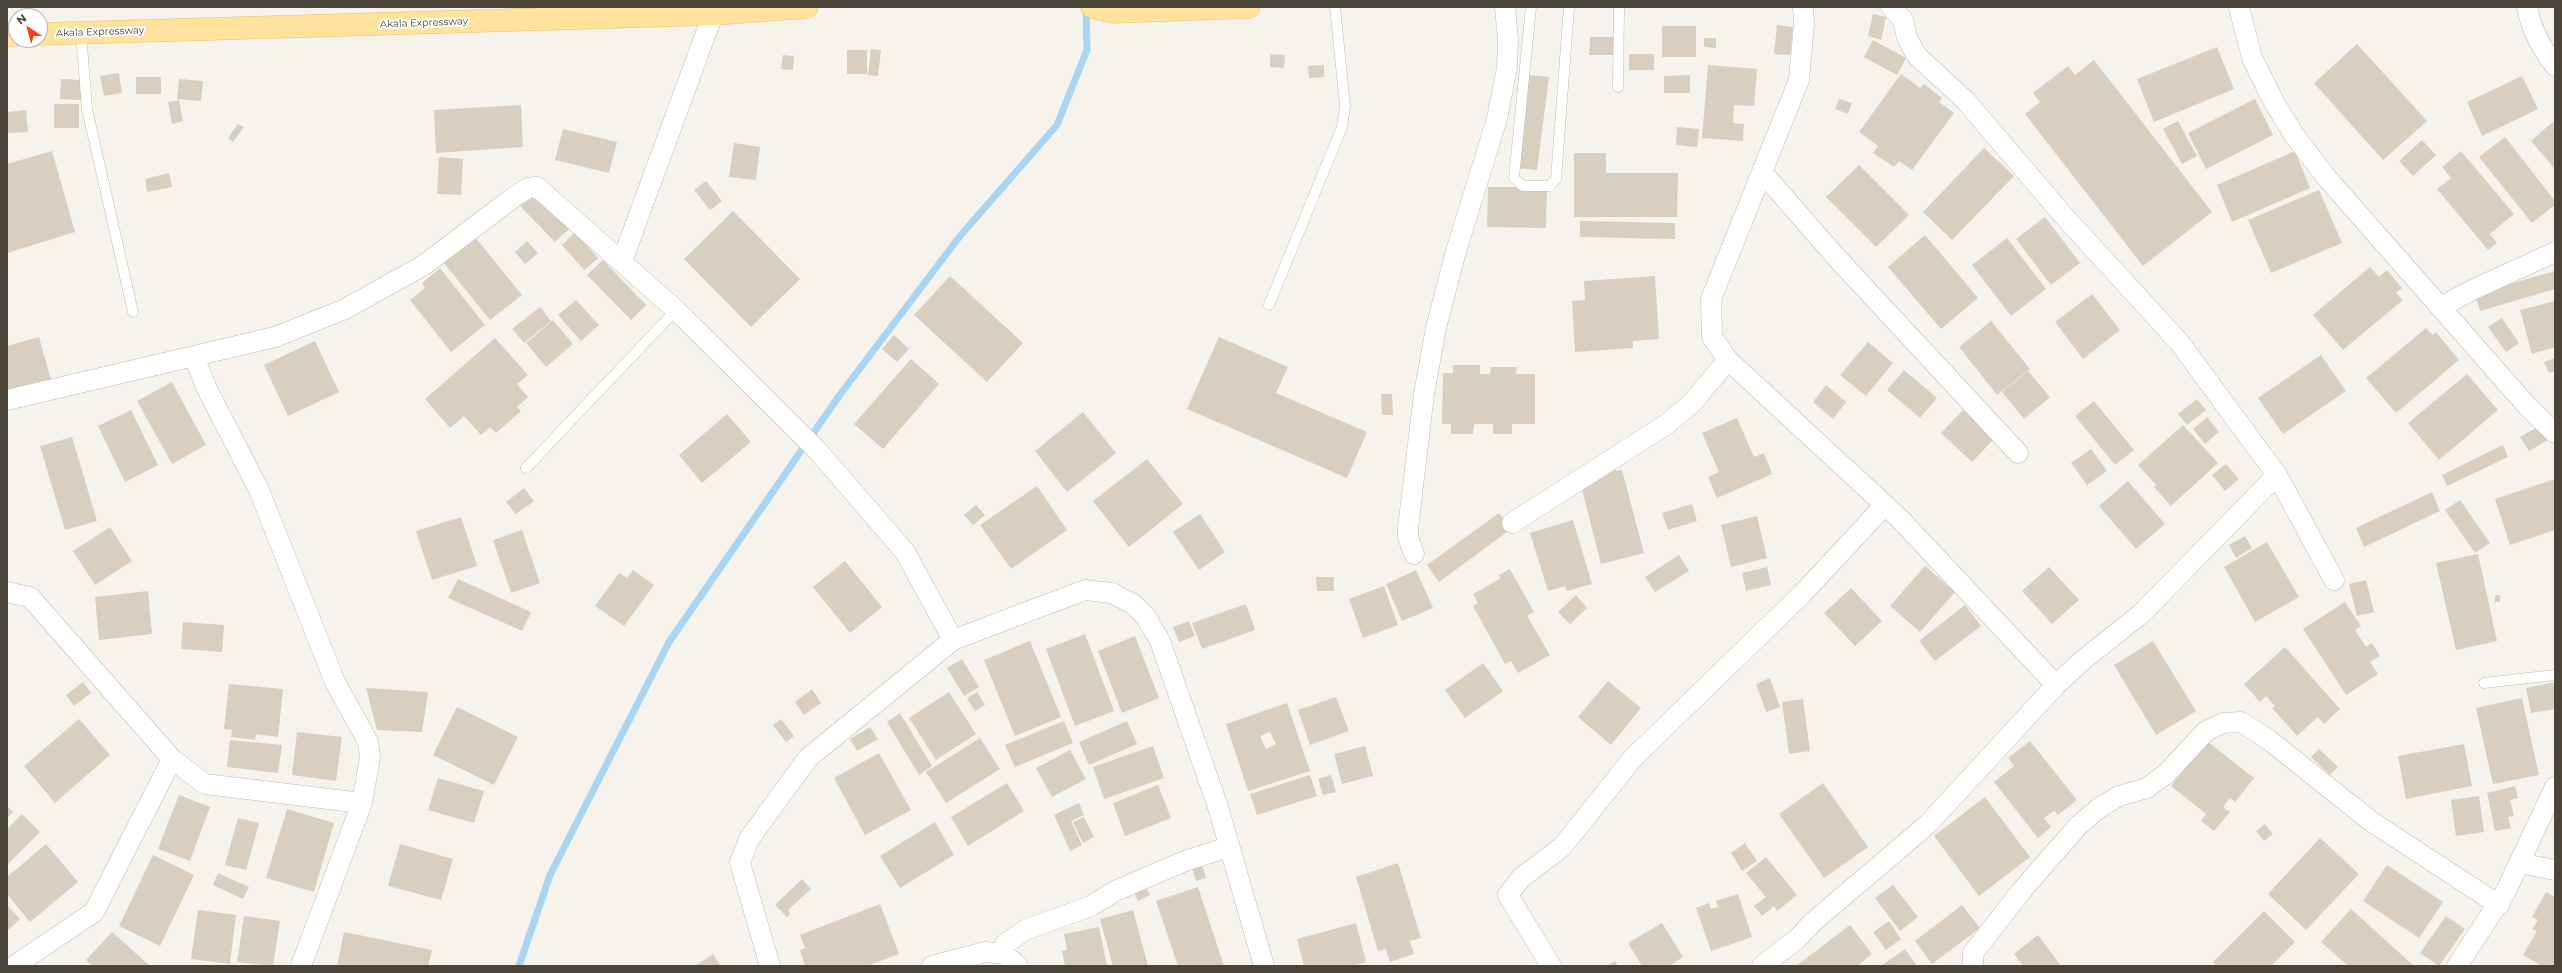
<!DOCTYPE html>
<html>
<head>
<meta charset="utf-8">
<style>
  body { margin:0 }
  #map { position:relative; width:2562px; height:973px; overflow:hidden; background:#f6f3ec; font-family:Montserrat,sans-serif }
  canvas { display:block }
  .frame { position:absolute; inset:0; border:8px solid #4b4439; pointer-events:none }
  .north { position:absolute; left:8px; top:8px; width:40px; height:40px; box-sizing:border-box; background:#fff; border:1px solid #b7b4b0; border-radius:50%; rotate:324deg; font-size:11px; font-weight:700; line-height:16px; text-align:center; color:#4b4439 }
  .north::after { content:''; display:block; margin:auto; width:14px; height:18px; background:#fc3f1d; clip-path:polygon(50% 0,100% 100%,50% 72%,0 100%) }
</style>
</head>
<body>
<div id="map">
<canvas width="2562" height="973"></canvas>
<div class="frame"></div>
<div class="north">N</div>
</div>
<script>
const g = document.querySelector('canvas').getContext('2d');
g.lineJoin = 'round';
function trace(path, color, width, dash) { g.strokeStyle = color; g.lineWidth = width; g.lineCap = dash ? 'butt' : 'round'; g.setLineDash(dash || []); g.stroke(path); }
function fill(path, color) { g.fillStyle = color; g.fill(path, 'evenodd'); }
function write(font, color, halo, rows, align = 'center') {
  g.font = font + ' Montserrat,sans-serif'; g.lineWidth = 4; g.setLineDash([]); g.textBaseline = 'middle'; g.strokeStyle = halo; g.fillStyle = color; for (const [text, x, y, turn = 0] of rows) {
    g.save(); g.translate(x, y); g.rotate((+turn || 0) * Math.PI / 180); g.textAlign = isNaN(turn) ? turn : align; if (halo) g.strokeText(text, 0, 0); g.fillText(text, 0, 0); g.restore();
  }
}
trace(new Path2D(`
  M519 966 550 875 669 642 839 396 960 236 1057 125 1087 50 1086 8`), '#a9d4f2', 7);
fill(new Path2D(`
  M1873 14 1886 17 1881 40 1868 36Z
  M1777 25 1793 27 1790 55 1774 54Z
  M1662 26H1696V57H1662Z
  M1590 37H1614V55H1589Z
  M1704 38H1716V48L1704 47Z
  M1873 40 1906 58 1897 75 1864 57Z
  M2357 44 2427 121 2383 160 2314 83Z
  M2217 47 2234 89 2154 122 2137 79Z
  M871 49 881 50 878 76 868 75Z
  M847 50H867V74H847Z
  M1270 54 1285 55 1284 68 1270 67Z
  M1629 54H1654V70H1629Z
  M783 55 794 56 793 70 781 69Z
  M2094 60 2212 212 2143 266 2025 114 2040 102 2033 93 2068 66 2075 75Z
  M1324 65V77L1309 78 1308 66Z
  M1708 65 1757 69 1754 106 1734 105 1733 123 1744 124 1743 141 1702 138Z
  M119 73 122 93 104 96 100 76Z
  M1901 74 1920 88 1924 84 1942 98 1939 102 1954 113 1912 170 1899 161 1894 167 1873 153 1878 146 1859 132Z
  M1529 75 1549 77 1537 170 1517 168Z
  M1690 75V93H1664V76Z
  M2522 76 2538 109 2482 136 2467 102Z
  M136 77H161V94H136Z
  M61 79 82 80 81 100 60 99Z
  M179 79 203 81 201 101 177 99Z
  M1839 99 1852 103 1848 114 1835 109Z
  M2255 99 2273 135 2206 169 2188 133Z
  M179 100 183 121 172 124 168 102Z
  M54 104H79V128H54Z
  M521 105 523 147 436 153 434 110Z
  M26 110 28 132 7 133V112Z
  M2555 120V169L2531 141Z
  M2178 121 2197 156 2182 164 2163 129Z
  M238 124 244 127 233 142 228 138Z
  M1677 127 1699 129 1697 147 1676 145Z
  M563 129 617 142 609 173 555 160Z
  M2505 137 2555 201V205L2532 223 2479 157Z
  M2422 140 2436 155 2413 176 2399 161Z
  M734 143 760 147 756 180 729 177Z
  M1984 148 2014 176 1952 240 1923 212Z
  M52 151 75 232 7 253V164Z
  M2295 151 2310 188 2232 222 2217 185Z
  M2461 151 2514 214 2490 234 2497 243 2488 250 2437 189 2451 178 2442 167Z
  M1574 153H1606V173H1678L1677 217H1574Z
  M439 157 463 159 461 195 437 194Z
  M1859 165 1909 215 1876 247 1826 197Z
  M169 173 172 187 147 192 145 179Z
  M706 181 722 201 710 210 694 190Z
  M1488 187H1547L1546 228 1487 227Z
  M2319 190 2342 243 2271 273 2248 220Z
  M534 193 569 229 555 242 520 206Z
  M733 211 800 279 751 327 684 259Z
  M2045 217 2080 263 2051 285 2016 239Z
  M1580 221 1675 223V239L1580 237Z
  M575 232 598 258 584 270 562 245Z
  M1925 235 1978 298 1941 329 1888 267Z
  M475 237 522 295 490 320 443 262Z
  M2007 238 2046 289 2011 316 1972 265Z
  M527 241 538 253 525 264 515 252Z
  M603 260 646 305 631 320 587 275Z
  M2370 267 2379 277 2387 270 2402 288 2396 293 2403 300 2343 350 2313 315Z
  M440 268 485 325 451 352 410 300 425 288 422 283Z
  M2555 271V289L2480 311 2475 294Z
  M950 276 1023 343 987 382 914 315Z
  M1655 276 1659 339 1633 341V348L1575 352 1572 301 1585 300 1584 281Z
  M2092 294 2120 330 2083 359 2055 322Z
  M576 300 599 325 581 341 558 315Z
  M2555 301V347L2532 354 2520 310Z
  M540 307 551 321 524 343 512 329Z
  M2502 318 2519 343 2506 352 2488 327Z
  M553 320 573 344 546 367 526 343Z
  M1991 321 2030 369 1997 395 1959 347Z
  M2426 328 2433 335 2436 332 2459 360 2396 413 2366 378Z
  M894 335 909 349 897 362 882 349Z
  M39 337 52 383 10 395 7 383V346Z
  M1219 337 1288 367 1276 393 1367 432 1347 478 1187 409Z
  M495 338 528 375 517 384 528 397 517 407 521 411 496 433 490 427 481 435 464 416 450 428 425 399Z
  M315 341 339 392 288 416 264 365Z
  M1868 342 1893 363 1866 396 1840 375Z
  M2321 355 2346 391 2283 434 2258 398Z
  M2555 358V371L2549 373 2544 362Z
  M911 359 939 384 883 449 854 424Z
  M1453 365H1480V374H1490L1491 367H1517L1516 374H1535V424H1512V434H1493V424H1474L1473 434H1451V424H1442L1443 373H1453Z
  M1904 370 1937 398 1920 418 1887 390Z
  M2028 371 2050 397 2024 419 2002 392Z
  M2467 374 2498 410 2439 460 2408 423Z
  M172 382 206 445 172 464 137 401Z
  M1826 385 1846 402 1833 419 1813 402Z
  M1381 394H1392L1393 415H1382Z
  M2197 399 2206 410 2187 425 2178 414Z
  M2094 401 2134 450 2115 465 2075 416Z
  M131 410 158 465 125 482 98 426Z
  M1963 410 1994 439 1972 462 1941 433Z
  M1083 412 1116 453 1067 492 1035 451Z
  M727 414 751 442 702 483 679 455Z
  M2207 417 2219 432 2205 444 2193 429Z
  M1737 418 1754 457 1764 453 1772 474 1717 498 1708 477 1719 472 1702 433Z
  M2183 425 2218 463 2171 506 2154 487 2156 485 2138 465Z
  M2539 426 2548 440 2529 451 2520 437Z
  M72 437 97 521 65 530 40 446Z
  M2503 445 2508 457 2447 486 2442 475Z
  M2091 449 2107 471 2087 485 2071 463Z
  M1147 459 1183 504 1129 547 1093 501Z
  M2226 464 2239 479 2225 491 2212 475Z
  M1615 467 1616 471 1622 470 1644 553 1601 564 1580 481Z
  M2555 479V530L2510 545 2495 499Z
  M2128 481 2165 524 2136 549 2099 506Z
  M1037 486 1067 530 1011 569 980 525Z
  M524 488 534 501 516 514 506 502Z
  M2432 492 2440 511 2364 547 2356 528Z
  M2460 500 2490 543 2475 553 2445 510Z
  M1692 504 1697 521 1668 530 1662 513Z
  M976 505 985 515 973 525 964 515Z
  M1499 513 1511 529 1439 582 1427 565Z
  M1200 514 1225 552 1199 570 1173 532Z
  M1757 516 1767 558 1731 567 1721 525Z
  M461 517 477 566 432 580 416 531Z
  M1573 520 1592 584 1567 591 1565 586 1548 591 1530 533Z
  M110 527 132 561 95 585 73 551Z
  M522 530 540 583 511 593 493 540Z
  M2245 536 2252 548 2236 558 2229 545Z
  M2267 542 2299 597 2255 622 2224 567Z
  M2478 554 2497 641 2456 650 2436 563Z
  M1679 555 1689 571 1655 592 1645 577Z
  M845 561 882 607 850 633 813 587Z
  M1925 566 1955 592 1920 632 1890 606Z
  M1767 567 1771 585 1746 591 1742 573Z
  M2049 567 2079 600 2052 624 2022 591Z
  M1510 569 1534 612 1527 616 1550 655 1518 673 1511 661 1505 664 1473 606 1478 603 1473 594 1501 578 1499 575Z
  M633 570 654 585 624 626 595 606 619 573 627 578Z
  M1416 570 1433 608 1402 621 1386 584Z
  M1316 577H1334V591H1317Z
  M458 579 531 612 522 631 448 598Z
  M2366 580 2374 612 2357 616 2349 584Z
  M1384 586 1398 625 1363 638 1349 599Z
  M1851 588 1882 621 1855 646 1824 613Z
  M148 591 152 634 99 640 95 597Z
  M1576 595 1587 608 1570 624 1558 612Z
  M2495 595H2500V602H2495Z
  M2345 602 2361 626 2355 630 2366 647 2372 643 2380 656 2370 662 2378 674 2346 695 2303 629Z
  M1246 604 1255 630 1202 649 1192 623Z
  M1965 605 1981 626 1935 661 1919 641Z
  M1189 621 1195 636 1179 642 1173 627Z
  M183 622 224 625 222 652 181 649Z
  M1085 634 1114 711 1075 726 1046 649Z
  M1135 636 1159 698 1122 713 1098 651Z
  M1030 641 1061 717 1015 736 984 660Z
  M2153 641 2196 711 2156 735 2114 665Z
  M2285 647 2340 709 2324 724 2318 717 2297 736 2272 708 2275 706 2266 696 2260 702 2244 684Z
  M962 659 979 687 964 696 947 668Z
  M1483 663 1503 691 1465 718 1445 690Z
  M1770 678 1780 707 1766 712 1756 684Z
  M1608 681 1641 708 1611 745 1578 717Z
  M83 682 91 693 74 706 66 695Z
  M2555 682V709L2531 713 2526 688Z
  M229 684 283 689 278 737 256 734 255 740 231 737 232 730 224 729Z
  M366 688 428 692 422 732 377 730Z
  M812 689 821 703 804 715 795 702Z
  M949 692 976 734 936 760 909 718Z
  M977 692 985 705 975 711 967 698Z
  M1336 697 1349 731 1310 745 1298 710Z
  M2522 698 2539 775 2493 784 2476 708Z
  M1803 699 1810 751 1789 754 1782 702Z
  M1287 703 1310 771 1248 791 1226 724ZM1270 732 1276 744 1266 749 1260 736Z
  M457 707 518 737 494 785 433 755Z
  M900 713 932 766 919 775 887 722Z
  M79 719 110 755 55 803 24 766Z
  M781 719 794 736 786 742 773 725Z
  M1064 721 1073 743 1015 767 1005 745Z
  M1127 721 1137 744 1089 765 1079 742Z
  M870 727 878 739 857 751 850 739Z
  M297 732 342 737 336 781 292 775Z
  M980 738 1000 769 946 803 926 772Z
  M230 740 282 745 278 773 227 767Z
  M2030 741 2077 800 2058 815 2054 811 2044 818 2051 827 2038 838 1994 782 2014 766 2008 758Z
  M2207 741 2254 778 2235 802 2230 798 2223 807 2230 812 2214 831 2201 821 2206 814 2171 786Z
  M2464 744 2472 786 2406 799 2398 756Z
  M1153 746 1164 778 1104 799 1093 767Z
  M1365 746 1373 776 1342 784 1334 754Z
  M2319 749 2338 767 2330 775 2311 757Z
  M1070 750 1086 779 1052 797 1036 768Z
  M879 753 911 810 865 835 834 778Z
  M1310 775 1317 796 1257 815 1250 794Z
  M1331 775 1336 792 1323 795 1318 779Z
  M438 778 484 791 474 823 428 810Z
  M1007 783 1024 811 968 846 951 817Z
  M1823 783 1868 847 1824 878 1779 814Z
  M1158 785 1171 818 1125 836 1113 803Z
  M2515 786 2518 798 2510 800 2514 816 2508 817 2511 828 2495 831 2487 793Z
  M179 795 210 807 190 861 158 849Z
  M2479 796 2484 832 2456 836 2451 800Z
  M1985 797 2030 857 1979 896 1934 836Z
  M1079 803 1084 815 1071 821 1082 845 1070 851 1054 815Z
  M7 806 13 812 7 818Z
  M287 809 334 823 314 892 266 878Z
  M22 814 40 832 7 865V829Z
  M1084 817 1094 837 1083 843 1073 822Z
  M238 818 259 823 246 870 225 865Z
  M935 822 954 855 900 888 880 856Z
  M2265 824 2273 834 2264 841 2256 831Z
  M2320 838 2359 874 2306 930 2268 894Z
  M1745 843 1757 861 1742 871 1731 853Z
  M46 844 78 882 30 922 7 894V877Z
  M400 844 453 859 441 900 388 886Z
  M153 855 194 875 160 946 119 926Z
  M1766 857 1797 895 1777 911 1774 906 1762 916 1754 906 1766 897 1746 873Z
  M1398 863 1421 938 1410 941 1414 954 1390 962 1386 949 1378 951 1356 877Z
  M1202 865 1206 878 1196 881 1192 868Z
  M2387 865 2443 902 2419 938 2363 901Z
  M218 873 249 887 243 899 213 885Z
  M802 879 811 889 788 910 790 914 787 917 775 905Z
  M1144 885 1150 895 1138 901 1133 890Z
  M1893 885 1918 917 1900 931 1875 898Z
  M1198 887 1224 966H1178L1156 901Z
  M2546 892 2555 897V966H2542L2523 955 2537 931 2532 929 2538 920 2532 917Z
  M1738 894 1752 937 1711 951 1696 908 1709 903 1711 909 1718 907 1716 901Z
  M880 904 899 954 867 966H805L800 950 805 948 800 935Z
  M7 905 20 919 7 931Z
  M1962 905 1980 928 1932 964 1915 941Z
  M2351 909 2414 966H2348L2321 942Z
  M198 910 236 915 230 964 191 959Z
  M1133 910 1148 966H1113L1100 919Z
  M2264 911 2295 942 2271 966H2217L2213 962Z
  M244 916 280 921 273 966 237 962Z
  M2446 916 2465 929 2439 966 2420 953Z
  M1889 921 1901 939 1886 950 1873 932Z
  M1356 923 1366 962 1352 966H1304L1297 939Z
  M1662 923 1683 957 1669 966H1642L1628 943Z
  M1850 925 1872 954 1857 966H1796Z
  M1099 927 1107 966H1065L1062 951 1067 950 1064 934Z
  M112 932 150 966H93L86 960Z
  M344 932 432 950 428 966H337Z
  M2038 935 2061 966H2023L2014 954Z
  M1905 949 1917 966H1881Z
  M713 954 721 966H695Z
  M1615 961 1618 966H1607Z`), '#d8cfc1');
const service = new Path2D(`
  M1531 7 1514 178 1523 186H1550L1556 179 1569 7
  M81 33 87 109 133 312
  M1618 87 1619 7
  M1269 305 1342 127 1345 106 1335 7
  M526 468 676 310
  M2484 683 2555 675`);
const minor = new Path2D(`
  M1891 7 1903 20 1907 38 1917 56 1965 100 2063 215 2179 342 2277 475 2334 580
  M2239 7 2252 58 2274 102 2294 135 2326 177 2528 407 2555 433
  M2527 7C2531 29 2542 49 2555 66
  M1762 172 1836 257 2018 453
  M622 261 713 14
  M2441 307 2470 291 2555 252
  M194 357 207 389 259 490 335 682 368 742 370 757 362 803 301 966
  M7 400 275 337 345 309 424 265 514 197 528 188 537 187 676 310 817 450 905 552 953 640
  M1512 523 1667 424 1691 404 1728 360
  M1414 554 1408 537V528L1424 394 1436 328 1456 251 1497 119 1507 68 1508 41 1505 7
  M7 592 30 597 172 759 205 784 362 803
  M2056 685 2083 660 2141 614 2277 475
  M2519 863 2555 870
  M1004 954 1005 944 1025 930 1091 906 1115 891 1185 861 1228 847
  M14 966 94 912 172 759
  M770 966 740 863 749 839 808 758 953 640 1085 590 1112 593 1133 604 1146 617 1160 641 1218 807 1264 966
  M932 966 985 952 1004 954 1018 966
  M1551 966 1508 895 1521 878 1562 847 1633 758 1802 594 1885 505
  M1762 966 1797 939 1813 922 1928 824 2056 685 1899 518 1728 360 1712 337 1711 299 1799 80 1804 23 1803 7
  M1973 966V953L2023 889 2078 826 2099 808 2119 796 2147 788 2167 773 2206 731 2223 723 2241 722 2269 740 2372 822 2499 905
  M2457 966 2506 891 2555 787`);
const primary = new Path2D(`
  M1092 7 1114 12 1249 7
  M40 34 713 14 807 7
  M7 35H16`);
trace(service, '#c2bbae', 11);
trace(minor, '#c2bbae', 21);
trace(primary, '#e6c16a', 23);
trace(service, '#fff', 10);
trace(minor, '#fff', 20);
trace(primary, '#ffe39c', 22);
write('10px', '#4b4439', '#fff', [
  ["Akala Expressway",424,23,-2],
  ["Akala Expressway",100,32,-2]
]);
</script>
</body>
</html>
